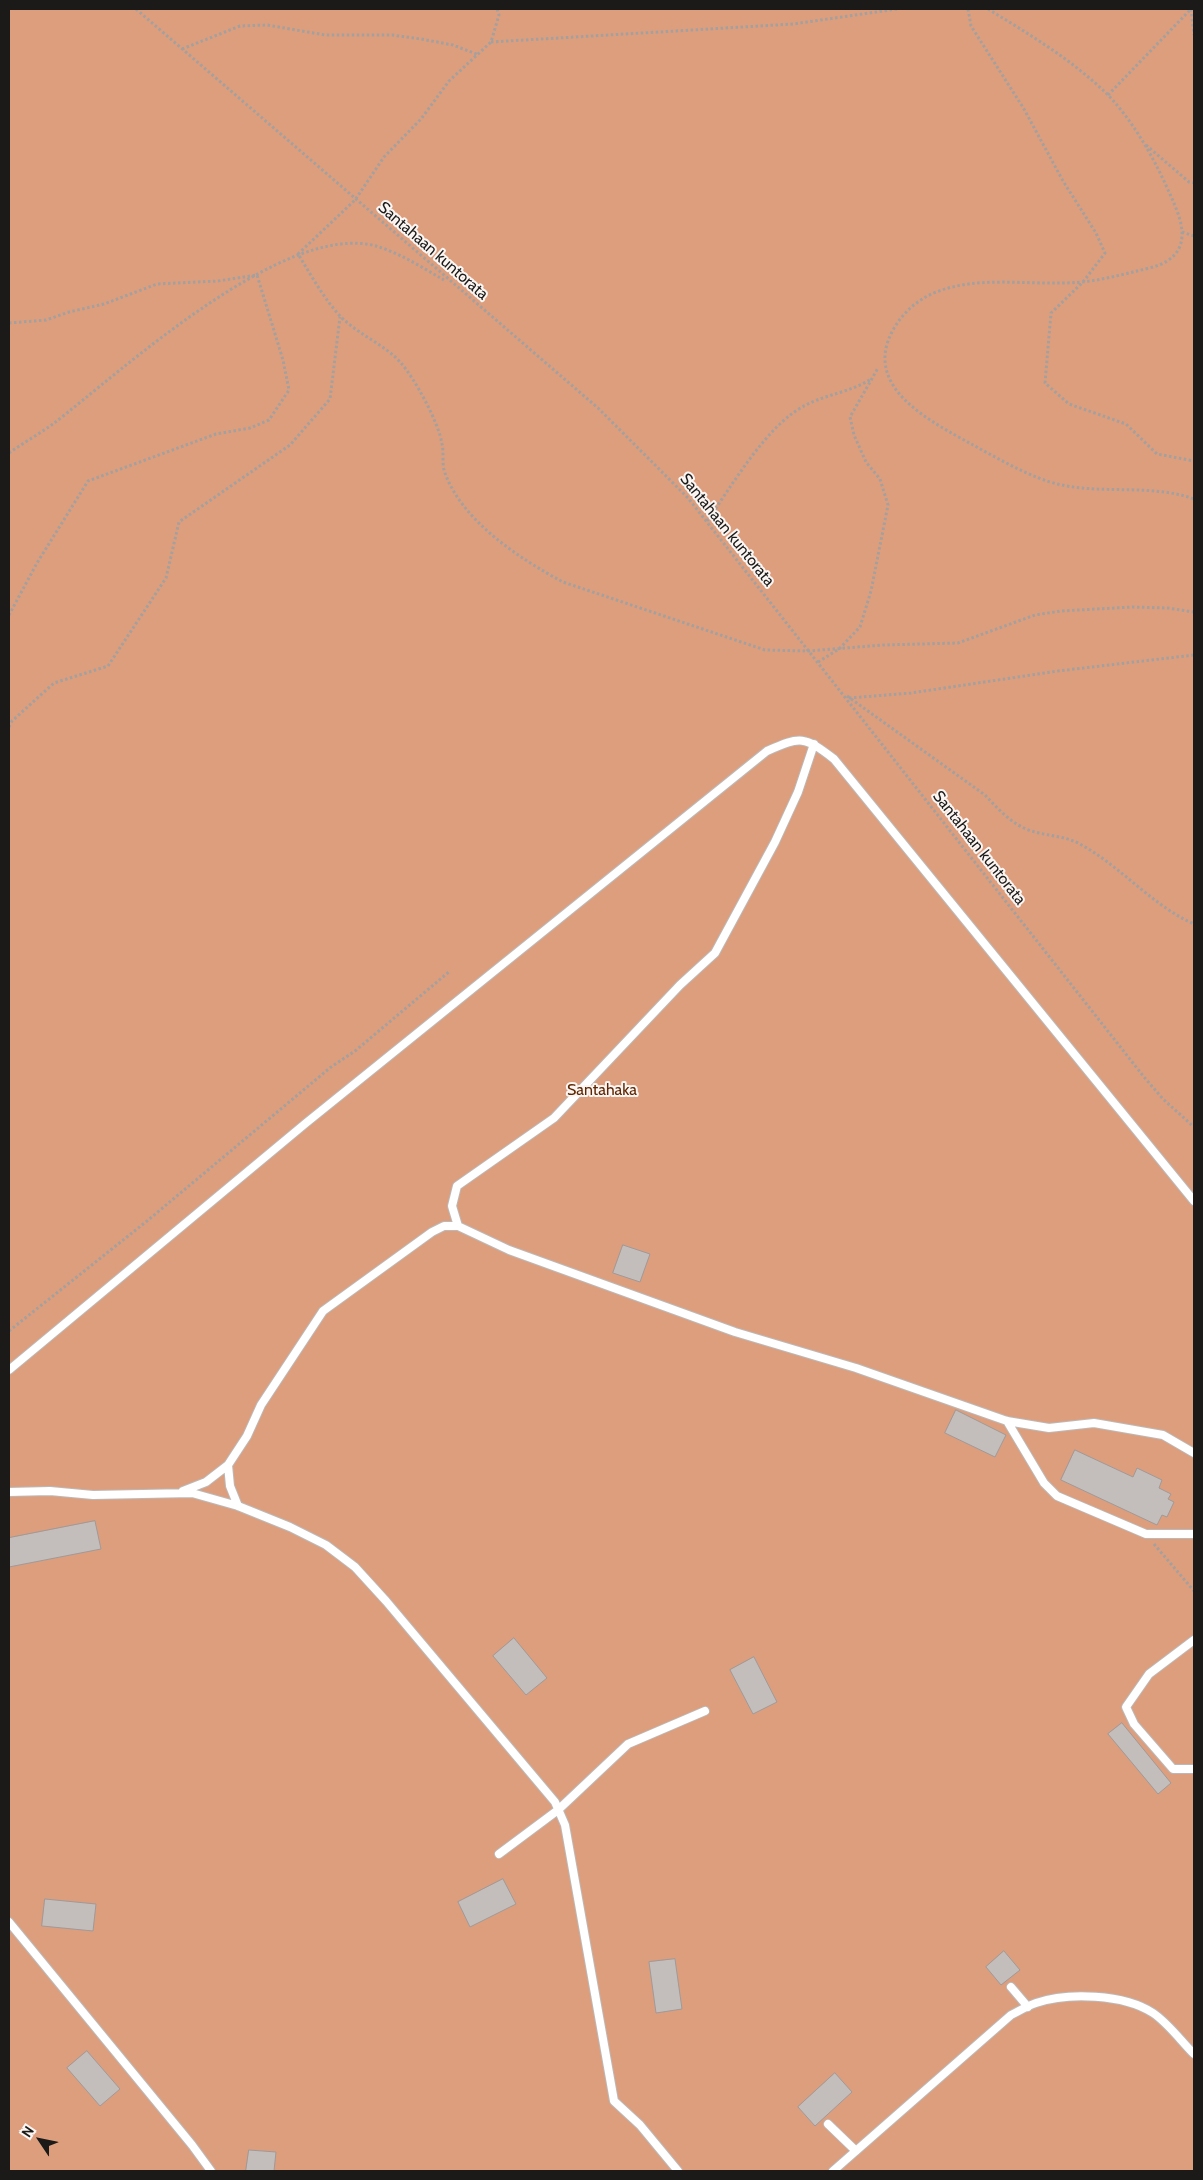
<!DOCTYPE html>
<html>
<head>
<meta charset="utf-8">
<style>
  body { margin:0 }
  #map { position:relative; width:1203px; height:2180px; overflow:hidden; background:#eee8e6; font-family:Cabin,sans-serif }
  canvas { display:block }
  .frame { position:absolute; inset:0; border:10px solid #1b1a19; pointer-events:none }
  .north { position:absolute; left:15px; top:2115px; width:50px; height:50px; -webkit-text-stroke:4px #fbf6f3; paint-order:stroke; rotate:304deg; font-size:14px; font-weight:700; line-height:20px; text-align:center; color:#1b1a19 }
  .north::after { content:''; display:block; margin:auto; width:18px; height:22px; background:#1b1a19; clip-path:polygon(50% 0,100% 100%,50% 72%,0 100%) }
</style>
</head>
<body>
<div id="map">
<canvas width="1203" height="2180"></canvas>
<div class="frame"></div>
<div class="north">N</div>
</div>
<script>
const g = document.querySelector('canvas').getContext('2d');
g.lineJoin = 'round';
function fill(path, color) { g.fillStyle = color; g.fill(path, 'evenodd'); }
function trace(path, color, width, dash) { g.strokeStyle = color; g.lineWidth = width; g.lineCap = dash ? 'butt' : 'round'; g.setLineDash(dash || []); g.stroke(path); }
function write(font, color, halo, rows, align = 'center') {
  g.font = font + ' Cabin,sans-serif'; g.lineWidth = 4; g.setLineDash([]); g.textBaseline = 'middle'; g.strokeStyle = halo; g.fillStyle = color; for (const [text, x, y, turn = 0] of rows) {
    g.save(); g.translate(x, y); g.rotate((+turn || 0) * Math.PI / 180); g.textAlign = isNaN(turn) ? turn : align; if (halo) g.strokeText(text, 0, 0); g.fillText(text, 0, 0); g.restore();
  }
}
fill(new Path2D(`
  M9 9H1194V2171H9Z`), '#dd9e7e');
const building = new Path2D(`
  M623 1245 650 1254 640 1282 613 1273Z
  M956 1410 1006 1435 995 1457 945 1433Z
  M1075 1450 1133 1477 1137 1468 1162 1480 1159 1488 1171 1494 1168 1499 1174 1502 1167 1517 1162 1515 1157 1525 1061 1480Z
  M95 1521 101 1549 9 1567V1538Z
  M514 1638 547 1678 526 1695 493 1656Z
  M754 1657 777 1702 753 1714 730 1670Z
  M1122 1723 1171 1783 1158 1794 1108 1734Z
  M503 1879 516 1904 470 1927 458 1902Z
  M45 1899 96 1904 93 1931 42 1926Z
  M1004 1951 1020 1970 1001 1985 986 1967Z
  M675 1959 682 2009 656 2013 649 1962Z
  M87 2051 120 2089 100 2106 67 2068Z
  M835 2073 852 2092 815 2126 798 2107Z
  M249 2150 276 2152 274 2171H246Z`);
fill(building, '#c3bebb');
trace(building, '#9f9a98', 1);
const service = new Path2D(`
  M814 744 798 792 775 842 715 953 680 985 554 1118 457 1186 452 1206 458 1226 509 1250 735 1332 856 1368 1007 1421 1049 1428 1094 1423 1163 1435 1194 1453
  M9 1370 306 1123 767 751C801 736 804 736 834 759L1194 1201
  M1007 1421 1044 1483 1057 1496 1146 1534H1194
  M183 1491 206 1482 228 1465
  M9 1492 50 1491 93 1495 192 1493 238 1506 290 1527 326 1545 355 1567 386 1601 555 1802 565 1825 614 2101 640 2125 678 2171
  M238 1506 230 1486 228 1465 247 1436 261 1405 323 1311 432 1232 444 1226H458
  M1194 1640 1149 1674 1126 1707 1134 1724 1173 1769H1194
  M499 1854 558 1810 628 1744 705 1711
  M9 1922 192 2145 211 2171
  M1011 1987 1028 2007
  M828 2124 856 2151
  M833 2171 1011 2015C1019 2011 1027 2006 1036 2003 1068 1992 1124 1994 1153 2013 1168 2023 1181 2041 1194 2054`);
trace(service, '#bdb8b5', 10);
trace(new Path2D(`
  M136 9 598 408 688 498 1144 1077 1163 1099 1194 1127
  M497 9 499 15 491 42 449 81 421 119 384 157 355 200 298 254C311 275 324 299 341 317 359 335 384 344 401 363 415 379 439 423 442 444 444 452 442 462 444 470 460 520 520 559 563 582L765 650 808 651 883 645 958 643 1035 615 1061 611 1132 607 1167 608 1194 612
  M968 9 971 26 1024 109 1063 181 1096 233 1105 253 1083 282 1051 313 1045 383 1069 404 1126 424 1157 454 1194 461
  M988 9C1029 34 1074 61 1109 96 1137 126 1157 164 1173 201 1182 221 1190 247 1167 261 1158 267 1144 269 1133 272 1109 278 1087 283 1062 283 1022 284 977 277 939 291 919 298 903 312 893 330 861 388 932 422 973 445 997 458 1021 472 1047 481 1095 497 1147 482 1194 499
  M1191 9 1194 35
  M491 42 793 24 897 9
  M182 49 240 26 267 25 325 35H392L421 39 453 45 479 55
  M1108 95 1191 9
  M1146 145 1189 182 1194 183
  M1182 232 1194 236
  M9 323 46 320 69 312 104 304 157 284 218 281 257 275 283 360 289 390 269 420 250 428 216 434 88 481 37 563 9 615
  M9 453C23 443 39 434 53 424 123 370 284 221 376 246 400 253 423 268 444 280
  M707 521C732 486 767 424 806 405 827 394 851 392 871 379
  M818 662 839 649 860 627 871 591 888 505 880 479 866 462 854 435 850 417 878 368
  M847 696 985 795C997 808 1010 822 1026 829 1043 836 1062 835 1078 843 1120 865 1151 905 1194 924
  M849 698 911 693 1058 671 1194 655
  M9 727 12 721 54 683 108 666 166 578 179 522 290 445 330 399 340 317
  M9 1331 147 1221 331 1067 355 1051 450 971
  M1154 1544 1194 1591`), '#a4a09e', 3, [2.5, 2.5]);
trace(service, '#fff', 8);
write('16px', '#1b1a19', '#fbf6f3', [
  ["Santahaan kuntorata",433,251,41],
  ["Santahaan kuntorata",727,530,51],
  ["Santahaan kuntorata",979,848,52]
]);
write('16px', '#5f2601', '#fbf6f3', [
  ["Santahaka",602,1090]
]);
</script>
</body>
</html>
